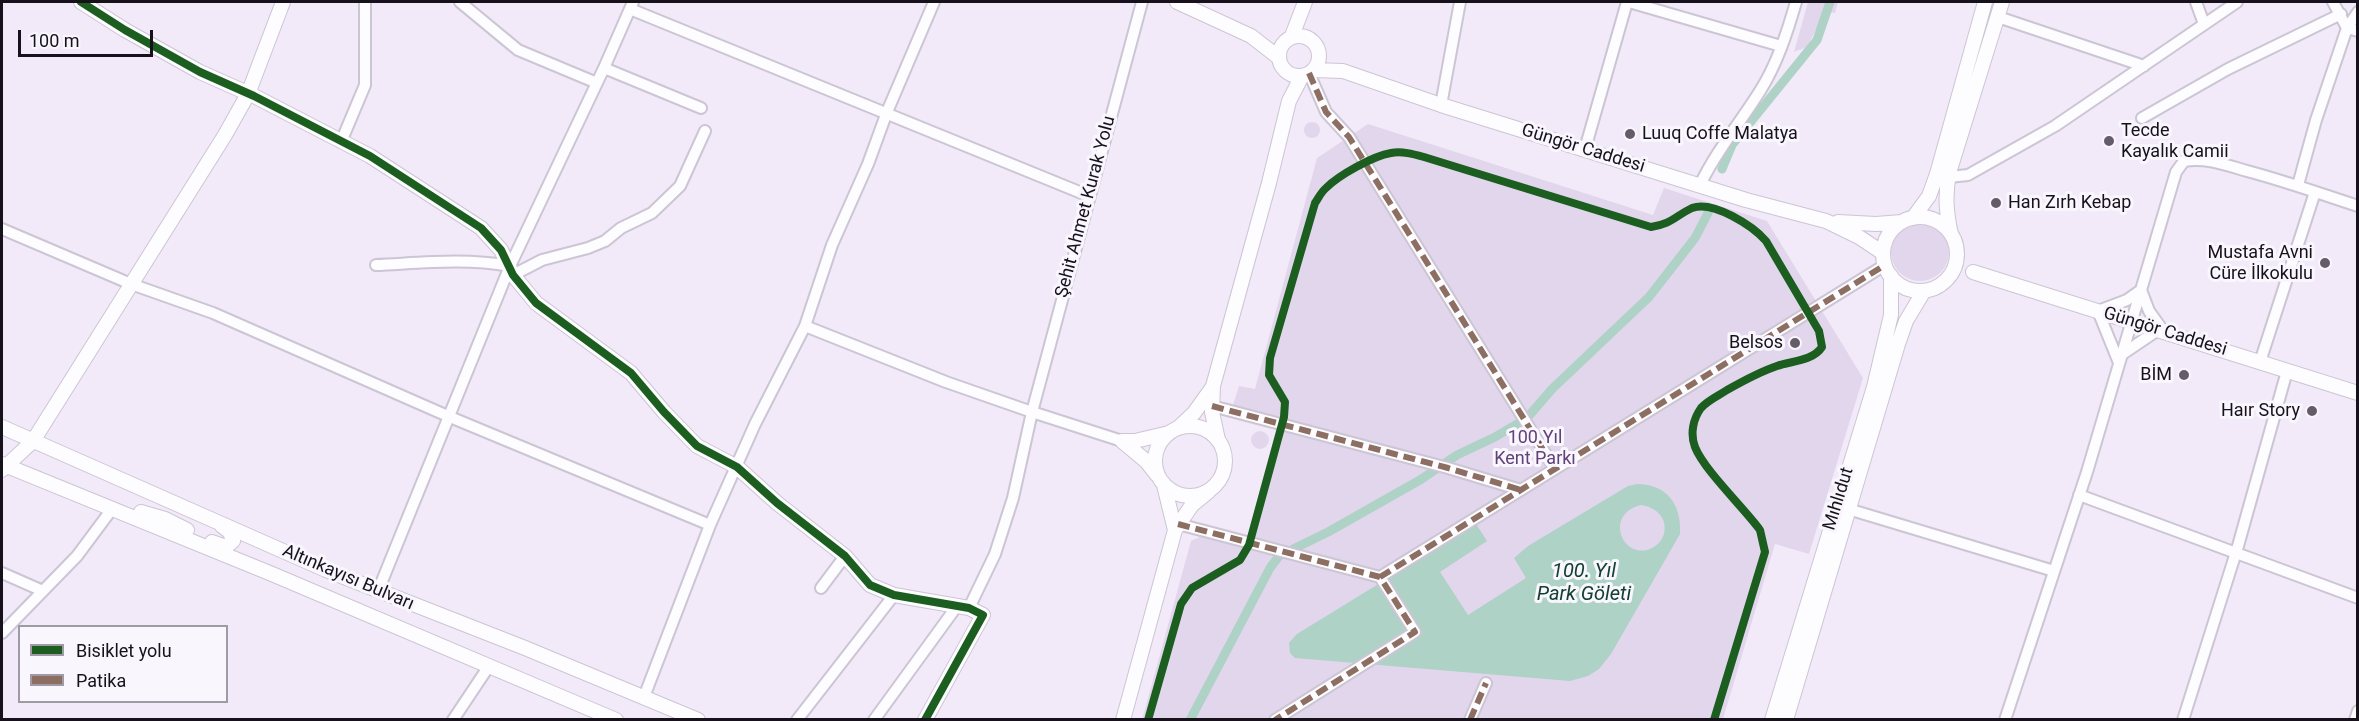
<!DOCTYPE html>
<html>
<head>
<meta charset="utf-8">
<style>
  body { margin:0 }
  #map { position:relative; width:2359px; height:721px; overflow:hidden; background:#f2eaf9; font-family:Roboto,sans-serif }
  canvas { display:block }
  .frame { position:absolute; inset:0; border:3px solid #17111c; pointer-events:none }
  .legend { position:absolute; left:18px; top:625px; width:210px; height:78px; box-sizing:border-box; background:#f9f6fd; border:2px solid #9f9aa3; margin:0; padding:8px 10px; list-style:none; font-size:18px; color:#17111c }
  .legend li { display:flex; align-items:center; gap:12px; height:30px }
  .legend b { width:30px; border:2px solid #9f9aa3 }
  .scale { position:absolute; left:18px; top:30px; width:135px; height:27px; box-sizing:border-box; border:3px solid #17111c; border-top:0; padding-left:8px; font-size:18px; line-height:21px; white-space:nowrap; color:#17111c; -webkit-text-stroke:4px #f9f6fd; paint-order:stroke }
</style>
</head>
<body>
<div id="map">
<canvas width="2359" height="721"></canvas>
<div class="frame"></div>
<ul class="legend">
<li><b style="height:8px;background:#1b5e20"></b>Bisiklet yolu</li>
<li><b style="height:8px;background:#8d6e63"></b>Patika</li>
</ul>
<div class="scale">100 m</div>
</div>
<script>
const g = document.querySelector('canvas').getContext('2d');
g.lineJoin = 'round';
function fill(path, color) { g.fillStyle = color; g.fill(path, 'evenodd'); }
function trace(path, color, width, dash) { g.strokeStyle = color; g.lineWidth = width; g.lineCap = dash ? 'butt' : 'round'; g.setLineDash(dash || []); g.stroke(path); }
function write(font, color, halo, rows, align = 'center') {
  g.font = font + ' Roboto,sans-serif'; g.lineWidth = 6; g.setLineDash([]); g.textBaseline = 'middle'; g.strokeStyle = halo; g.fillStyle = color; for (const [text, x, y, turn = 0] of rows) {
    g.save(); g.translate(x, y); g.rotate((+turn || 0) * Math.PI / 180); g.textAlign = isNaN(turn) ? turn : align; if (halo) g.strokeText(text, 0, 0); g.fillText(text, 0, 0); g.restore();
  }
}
fill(new Path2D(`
  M1808 2H1838L1835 13 1825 12 1807 47 1794 52Z
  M1304 130a8 8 0 1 1 16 0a8 8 0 1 1-16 0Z
  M1368 124 1653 215 1664 188 1767 221 1863 378 1809 554 1775 544 1723 719 1142 720 1191 541 1204 535 1245 545 1279 419 1233 405 1239 386 1255 389 1317 158Z
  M1891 252a29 29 0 1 1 58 0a29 29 0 1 1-58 0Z
  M1251 440a9 9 0 1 1 18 0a9 9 0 1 1-18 0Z`), '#e2d6ec');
fill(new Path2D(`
  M1637 484C1667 484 1682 505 1680 534L1611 654 1599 669 1588 676 1570 681 1295 658 1290 653 1289 643 1297 634 1476 524 1487 541 1440 572 1468 615 1526 578 1514 558 1528 546 1628 486ZM1641 505C1656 507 1668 518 1664 534 1662 540 1658 545 1652 548 1623 562 1603 514 1641 505Z`), '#aed2c5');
trace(new Path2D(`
  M1722 169 1732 145 1817 40 1830 2
  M1190 720 1270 568 1279 556 1328 532 1420 480 1457 455 1495 437 1527 418 1552 389 1649 297 1695 238 1708 213`), '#aed2c5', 9);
const street = new Path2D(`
  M460 2 518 50 597 83
  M633 2 604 68 701 108
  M1629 2 1781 46
  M2196 2 2204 24
  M2333 2 2347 28 2358 31
  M630 9 1089 196
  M1998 17 2144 66
  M1309 73 1326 112 1349 137 1555 469
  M1441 105 1460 2
  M2142 118 2228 69 2341 14
  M341 142 365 85V2
  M1585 149 1627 2
  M1949 177 1968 175 2055 126 2237 2
  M1700 185C1716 151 1740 123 1760 91 1777 64 1787 33 1796 2
  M2298 185 2316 120 2347 28 2358 12
  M2 229 131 284 213 313 450 417 710 525
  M376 265C421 263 465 258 510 266
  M513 275 542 260 588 248 605 241 621 228 652 213 680 186 705 131
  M805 326 946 382 1032 412 1013 498 995 554 969 608
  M2121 355 2158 330
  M2260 362 2315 192
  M2119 363 2098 311 2127 300 2141 290 2149 311 2164 332
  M1212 406 1448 468 1521 490
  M1122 441 1032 412 1142 2
  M2079 495 2358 598
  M1848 509 2054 571
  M1178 524 1380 577 1415 632 1275 720
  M2 573 43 591
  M1380 577 1885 265
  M821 588 845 556
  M378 591 510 266 604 68
  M2 633 77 556 112 509
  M644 697 710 525 755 424 805 326 832 245 868 164 887 112 934 2
  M453 720 489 666
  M797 720 894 595
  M874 720 957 606
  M1470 720 1486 683
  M2005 720 2087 472 2176 172 2184 161C2206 157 2226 165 2247 171 2285 181 2321 194 2358 206
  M2183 720 2238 546 2287 371
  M2355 720 2358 711`);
const secondary = new Path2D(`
  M81 2 125 30 200 72 254 96 370 156 481 228 501 250 513 275 536 303 631 373 664 412 697 446 737 467 777 503 845 556 870 585 894 595 969 608 983 615 925 720
  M1177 2 1251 36 1278 57
  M1279 56a20 20 0 1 1 40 0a20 20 0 1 1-40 0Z
  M1292 36 1305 2
  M1313 70 1343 71 1441 105 1746 200 1826 221 1859 237 1883 253
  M1883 254a37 37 0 1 1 74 0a37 37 0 1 1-74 0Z
  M1913 218 1929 196 1937 174 1985 2
  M1838 222 1876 224 1902 222
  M1951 234C1946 212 1945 195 1949 173L2002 2
  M1973 272 2358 393
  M1155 461a35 35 0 1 1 70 0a35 35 0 1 1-70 0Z
  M2 427 326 570 525 648 698 720
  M1178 428 1194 413 1212 388
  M1218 440 1212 412 1213 386 1269 183 1289 101 1302 76
  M1122 441 1146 461 1157 475
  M1122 441H1135L1169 433
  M2 464 272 574 616 720
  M2 470 33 441 225 135 248 94 283 2
  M1164 485 1175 530
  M141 512 165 519 187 530
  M212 542 226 547 233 541 230 532 222 526
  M1123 720 1175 530 1192 505 1209 491
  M1772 720 1874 387 1891 315V276
  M1786 720 1898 344 1906 321 1924 291`);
trace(street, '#ccc5d3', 14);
trace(secondary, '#ccc5d3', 16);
trace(street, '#fdfcfe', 10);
trace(secondary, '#fdfcfe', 14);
trace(new Path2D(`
  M1309 73 1326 112 1349 137 1555 469
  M1212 406 1448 468 1521 490
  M1178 524 1380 577 1415 632 1275 720
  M1380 577 1885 265
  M1470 720 1486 683`), '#8d6e63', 6, [12, 6]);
trace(new Path2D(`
  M81 2 125 30 200 72 254 96 370 156 481 228 501 250 513 275 536 303 631 373 664 412 697 446 737 467 777 503 845 556 870 585 894 595 969 608 983 615 925 720
  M1148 720 1181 604 1192 588 1240 560 1249 545 1284 417 1285 402 1269 375 1270 358 1315 203C1318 199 1321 192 1326 188 1339 175 1373 156 1391 153 1402 151 1413 154 1424 157L1651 227C1672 224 1675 216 1692 208 1713 200 1753 226 1766 241L1819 331 1822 347C1813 361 1791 361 1777 366 1759 372 1743 381 1727 390 1718 396 1708 400 1701 408 1693 419 1690 434 1695 447 1704 470 1744 508 1760 530L1765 552 1714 720`), '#1b5e20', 8);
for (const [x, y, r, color] of [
  [1630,134,6,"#645d69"],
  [2109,141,6,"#645d69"],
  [1996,203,6,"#645d69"],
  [2325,263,6,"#645d69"],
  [1795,343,6,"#645d69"],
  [2184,375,6,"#645d69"],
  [2312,411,6,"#645d69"]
]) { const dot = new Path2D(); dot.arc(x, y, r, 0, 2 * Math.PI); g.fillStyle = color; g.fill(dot); trace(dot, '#f9f6fd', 2); }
write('18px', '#17111c', '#f9f6fd', [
  ["Tecde",2121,131,"left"],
  ["Kayalık Camii",2121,152,"left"],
  ["Luuq Coffe Malatya",1642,134,"left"],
  ["Han Zırh Kebap",2008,203,"left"],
  ["Mustafa Avni",2313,253],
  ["Cüre İlkokulu",2313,274],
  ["Belsos",1783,343],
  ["BİM",2172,375],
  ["Haır Story",2300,411]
], 'right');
write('18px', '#17111c', '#f9f6fd', [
  ["Güngör Caddesi",1583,149,17],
  ["Şehit Ahmet Kurak Yolu",1086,207,-75],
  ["Güngör Caddesi",2165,332,17],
  ["Mıhlıdut",1839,499,-73],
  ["Altınkayısı Bulvarı",348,578,23]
]);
write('18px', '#614179', '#f9f6fd', [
  ["100.Yıl",1535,438],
  ["Kent Parkı",1535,459]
]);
write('italic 20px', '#12402f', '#f9f6fd', [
  ["100. Yıl",1584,572],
  ["Park Göleti",1584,595]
]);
</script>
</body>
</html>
